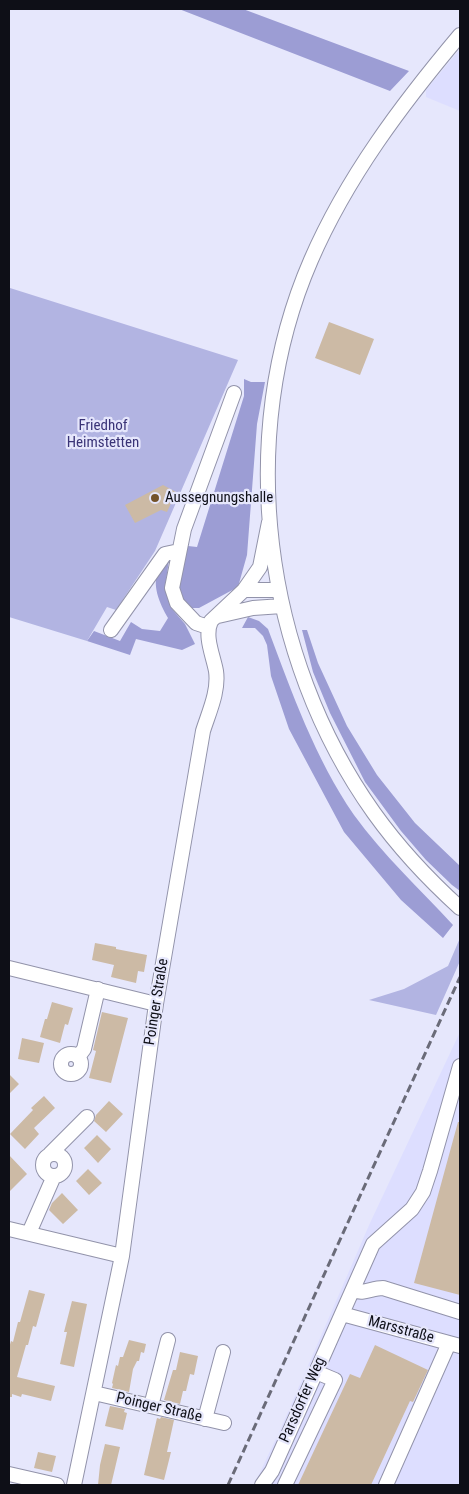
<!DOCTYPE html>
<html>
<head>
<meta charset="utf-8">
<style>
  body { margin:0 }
  #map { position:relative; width:469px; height:1494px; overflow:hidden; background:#e6e7fc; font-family:"Roboto Condensed",sans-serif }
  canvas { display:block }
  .frame { position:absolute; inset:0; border:10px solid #0e0f17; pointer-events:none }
</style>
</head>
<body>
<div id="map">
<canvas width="469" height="1494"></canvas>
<div class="frame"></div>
</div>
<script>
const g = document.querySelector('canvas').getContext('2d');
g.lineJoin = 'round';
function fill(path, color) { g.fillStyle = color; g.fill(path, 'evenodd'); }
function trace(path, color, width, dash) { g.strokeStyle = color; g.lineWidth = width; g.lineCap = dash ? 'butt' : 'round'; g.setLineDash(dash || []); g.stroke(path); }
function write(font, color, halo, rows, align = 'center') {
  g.font = font + ' "Roboto Condensed",sans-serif'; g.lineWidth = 4.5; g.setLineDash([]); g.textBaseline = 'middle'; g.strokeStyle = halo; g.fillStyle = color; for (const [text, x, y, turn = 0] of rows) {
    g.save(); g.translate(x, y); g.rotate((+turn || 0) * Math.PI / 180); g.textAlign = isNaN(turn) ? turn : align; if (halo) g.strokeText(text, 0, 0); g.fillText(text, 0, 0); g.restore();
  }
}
fill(new Path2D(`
  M460 49V111L426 97V90Z
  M460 1032V1485H254L281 1428 370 1223Z`), '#dddeff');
fill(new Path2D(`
  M10 288 238 360 155 551 116 610 107 607 87 641 9 617Z
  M460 938V961L436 1015 369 1000 404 989 448 966Z`), '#b2b4e2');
fill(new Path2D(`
  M179 9H243L409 71 390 91Z
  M244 379 251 382H265L257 424 247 555 238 587 199 608H185L176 586 188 546 197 547 244 396Z
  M169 559 165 590 172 609 185 624 195 644 182 650 136 639 130 655 87 641 94 631 120 641 131 622 142 629 160 631 168 618C160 604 150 583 160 568 162 565 167 562 169 559Z
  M248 617 259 621 268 629C292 693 315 758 354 815 383 855 420 889 453 925L443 938 401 900 344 832 289 729 271 676 267 645 263 636 255 628H242Z
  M302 630H307L318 663 347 726 377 775 415 823 460 866V891L452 885 426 860 401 831 365 782 330 713 313 672Z`), '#9c9dd4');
fill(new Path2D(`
  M329 322 374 339 360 375 315 358Z
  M163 485 176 492 167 512 161 510 135 523 125 505Z
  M95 943 116 947V949L147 955 144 972 138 971 136 983 111 977 114 965 92 960Z
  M52 1002 73 1008 68 1025 65 1024 60 1043 40 1037 45 1019H47Z
  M102 1012 128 1018 111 1083 89 1078 96 1051 93 1050Z
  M22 1038 44 1043 39 1063 18 1059Z
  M9 1074 19 1084 9 1094Z
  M44 1096 55 1108 34 1128 39 1134 25 1149 10 1134 33 1110 31 1108Z
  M109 1101 123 1114 106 1132 94 1121 96 1115Z
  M458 1122H460V1295L414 1283Z
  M97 1135 111 1149 98 1163 84 1148Z
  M9 1155 27 1174 9 1192Z
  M88 1169 102 1183 89 1195 76 1181Z
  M62 1193 78 1210 63 1224 49 1210 52 1203Z
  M29 1290 45 1294 36 1327 33 1326 28 1345H26L17 1377 55 1386 51 1401 22 1394 21 1397 12 1394V1397H9V1348L11 1341 13 1342 18 1322H20Z
  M72 1301 87 1304 74 1367 60 1364 67 1332H64Z
  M129 1340 146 1344 144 1353 141 1352 139 1361H137L133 1369 129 1392 112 1388 113 1384 112 1383 116 1365 118 1366 120 1357H123Z
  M375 1345 428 1370 413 1402 410 1401 371 1485H298L350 1374 360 1378Z
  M180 1352 198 1356 194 1375 190 1374 186 1391H183L180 1404 164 1400 173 1370H176Z
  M110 1406 125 1409 124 1412 127 1413 123 1430 105 1426Z
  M161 1417 174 1420 167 1452H171L164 1480 144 1475 157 1418 160 1419Z
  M105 1444 120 1447 111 1485H98L100 1465Z
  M38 1452 56 1456 52 1472 34 1468Z`), '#ccbaa5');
const minor = new Path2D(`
  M460 35C402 104 347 177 311 260 234 437 263 657 374 813 399 848 428 879 460 908
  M244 590H279
  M218 616 253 608 282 606
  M208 627 196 623 177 603 172 588 184 529 234 393
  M111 630 165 554 179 551
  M9 968 156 1004
  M61 1064a10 10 0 1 1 20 0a10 10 0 1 1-20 0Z
  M78 1057 84 1049 98 989
  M43 1165a11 11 0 1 1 22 0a11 11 0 1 1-22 0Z
  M50 1154 87 1117
  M9 1229 122 1256
  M29 1233 54 1176
  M353 1290C364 1295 371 1288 383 1288L460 1312
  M342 1314 460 1346
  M94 1393 224 1423
  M151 1406 168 1340
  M205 1419 223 1352
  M9 1474 57 1485
  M74 1485 122 1256 156 1004 203 731C209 712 219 691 216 671 213 655 204 636 211 621L244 590 260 567 269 522
  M262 1485 272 1471 373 1244 412 1209 423 1192 430 1171 460 1066
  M285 1485 335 1380 316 1372
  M386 1485 449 1343`);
trace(minor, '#9293aa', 16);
trace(minor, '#fff', 14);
trace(new Path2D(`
  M228 1485 460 977`), '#6a6b78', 3, [8, 4]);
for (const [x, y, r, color] of [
  [155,498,5,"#735229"]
]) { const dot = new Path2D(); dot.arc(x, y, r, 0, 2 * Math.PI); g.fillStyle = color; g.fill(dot); trace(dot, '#e6e7fc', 2); }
write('15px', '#3a3477', '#e6e7fc', [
  ["Friedhof",103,426],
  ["Heimstetten",103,443]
]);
write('15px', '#0e0f17', '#e6e7fc', [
  ["Aussegnungshalle",165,498]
], 'left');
write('15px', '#0e0f17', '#e6e7fc', [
  ["Poinger Straße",157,1002,-81],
  ["Marsstraße",401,1330,15],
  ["Parsdorfer Weg",303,1400,-66],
  ["Poinger Straße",159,1408,13]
]);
</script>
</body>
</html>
